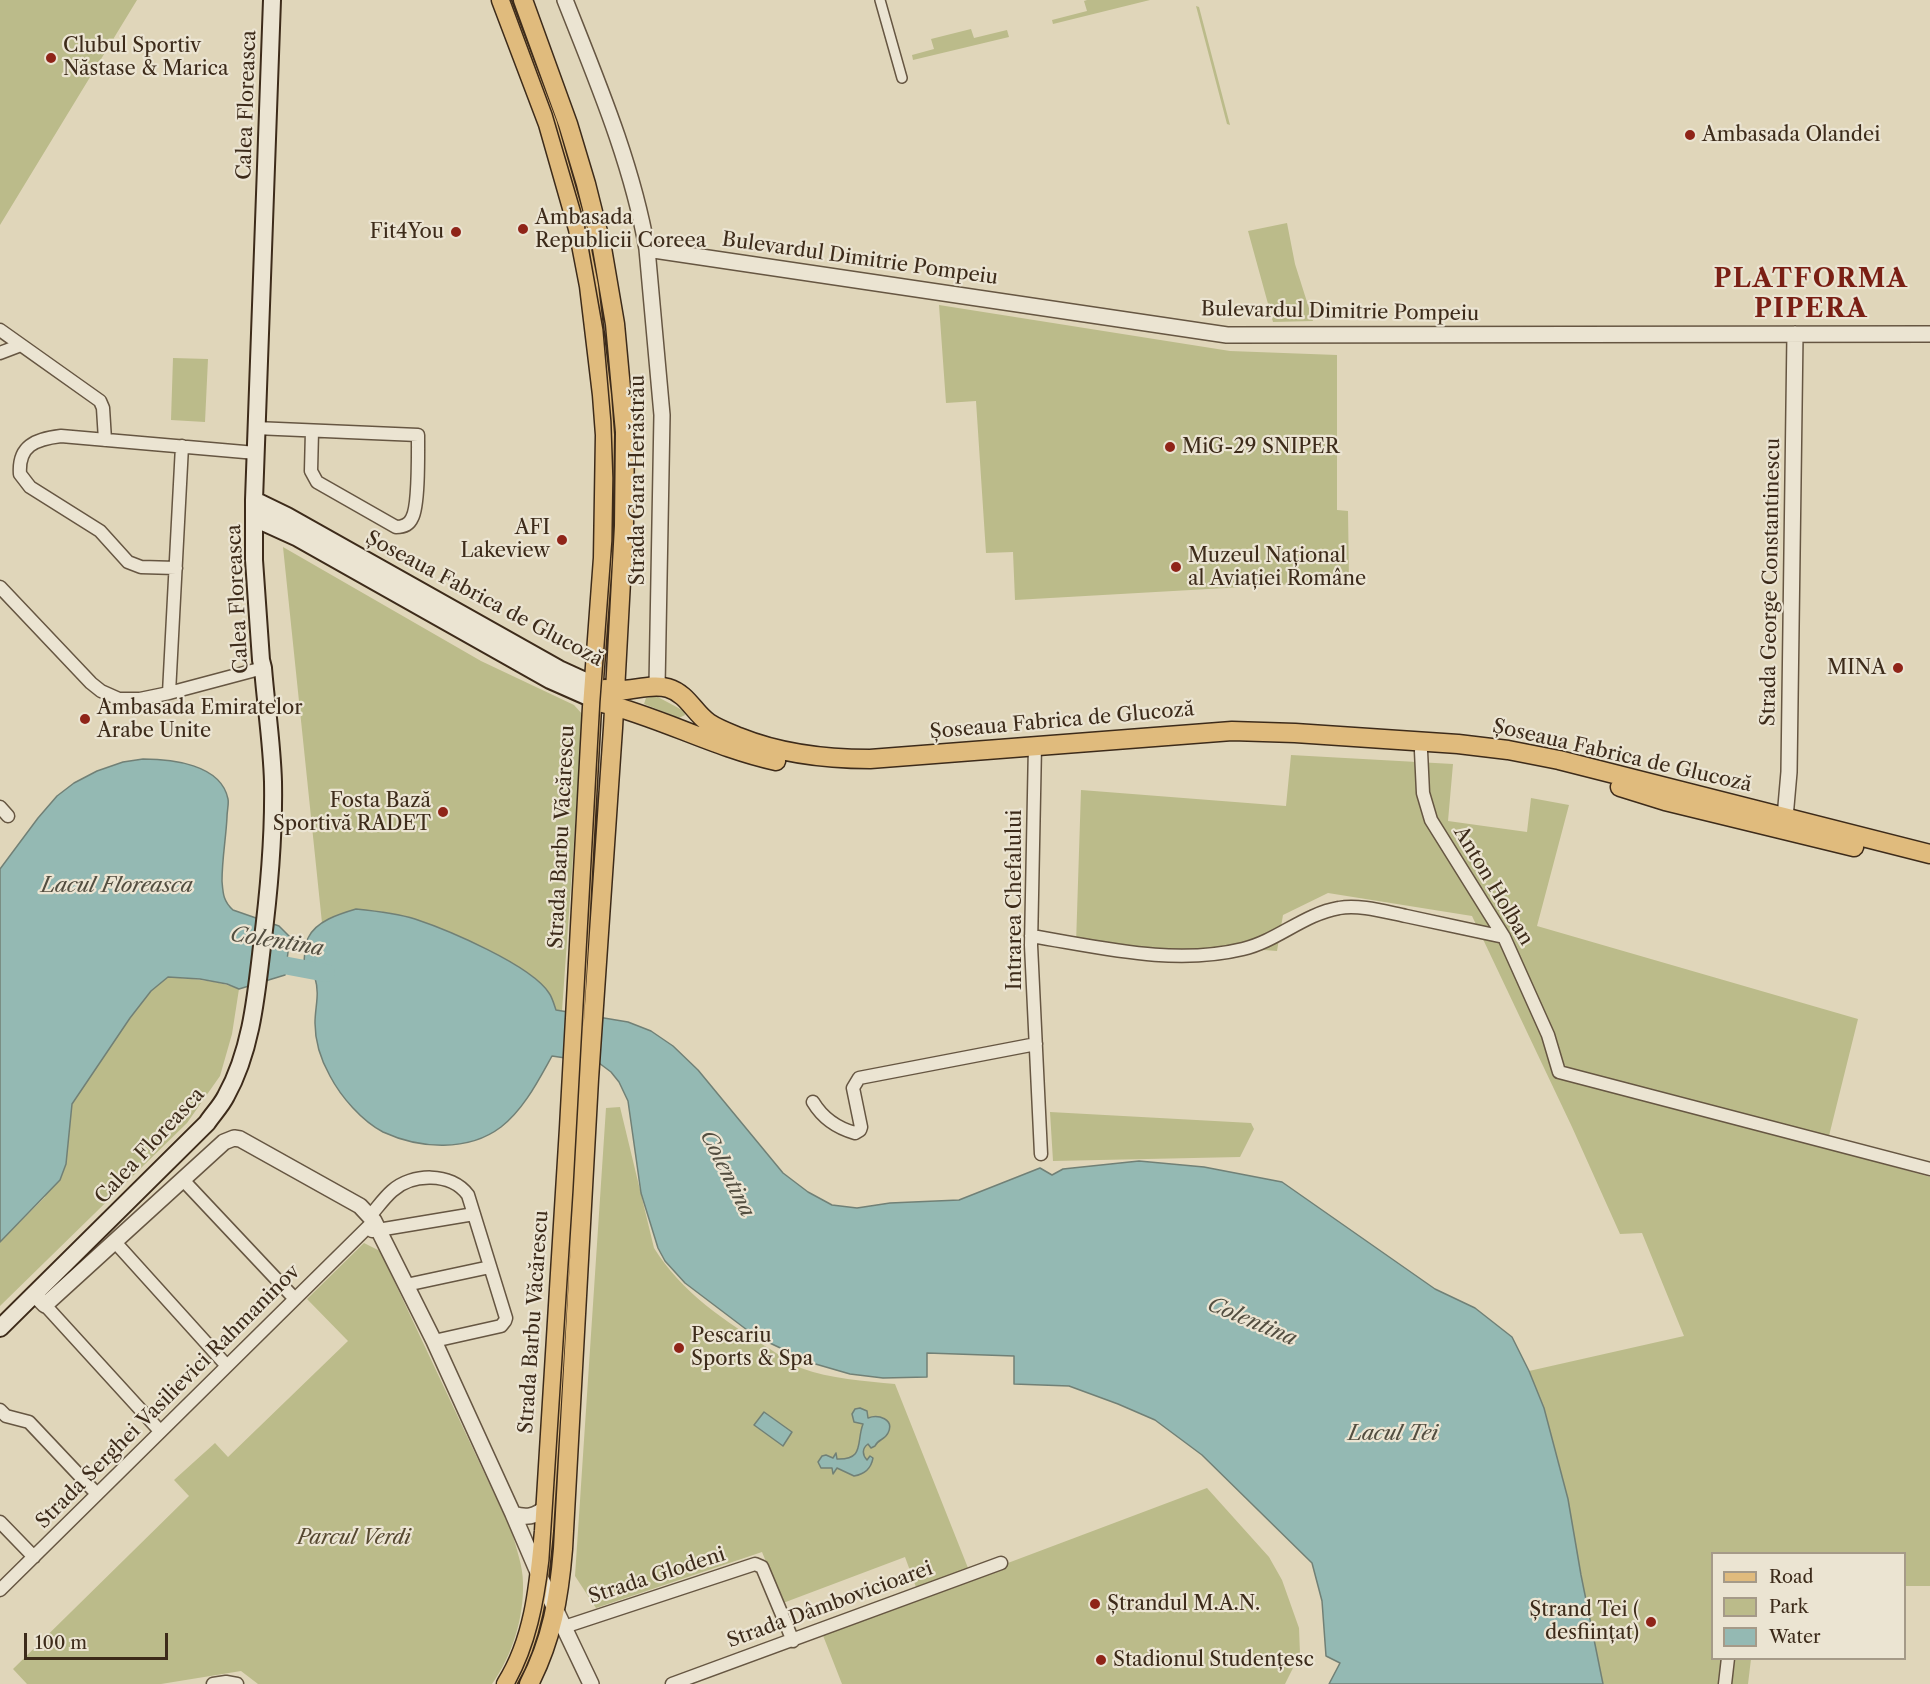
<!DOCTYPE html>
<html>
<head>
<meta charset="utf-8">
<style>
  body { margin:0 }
  #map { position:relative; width:1930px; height:1684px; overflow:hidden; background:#e0d6ba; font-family:"Libre Caslon Text",serif }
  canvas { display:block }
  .legend { position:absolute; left:1711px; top:1552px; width:195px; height:108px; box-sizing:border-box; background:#ebe4d2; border:2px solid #a59a88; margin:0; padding:8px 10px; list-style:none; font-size:18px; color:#3d2b1a }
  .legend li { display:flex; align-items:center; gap:12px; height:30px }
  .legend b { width:30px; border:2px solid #a59a88 }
  .scale { position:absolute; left:24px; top:1633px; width:144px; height:27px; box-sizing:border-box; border:3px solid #3d2b1a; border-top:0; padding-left:8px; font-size:18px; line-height:21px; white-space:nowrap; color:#3d2b1a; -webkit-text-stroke:4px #ebe4d2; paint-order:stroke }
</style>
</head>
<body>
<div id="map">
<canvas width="1930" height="1684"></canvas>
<ul class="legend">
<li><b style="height:8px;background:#e0bb7d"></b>Road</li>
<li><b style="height:16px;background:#bbbb8a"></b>Park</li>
<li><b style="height:16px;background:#94b9b3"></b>Water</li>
</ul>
<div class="scale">100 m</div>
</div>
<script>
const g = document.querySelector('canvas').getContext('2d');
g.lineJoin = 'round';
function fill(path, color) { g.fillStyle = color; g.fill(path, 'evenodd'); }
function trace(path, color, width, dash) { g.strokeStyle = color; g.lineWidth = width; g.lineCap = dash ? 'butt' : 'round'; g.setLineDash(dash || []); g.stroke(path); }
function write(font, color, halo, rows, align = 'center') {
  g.font = font + ' "Libre Caslon Text",serif'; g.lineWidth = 4.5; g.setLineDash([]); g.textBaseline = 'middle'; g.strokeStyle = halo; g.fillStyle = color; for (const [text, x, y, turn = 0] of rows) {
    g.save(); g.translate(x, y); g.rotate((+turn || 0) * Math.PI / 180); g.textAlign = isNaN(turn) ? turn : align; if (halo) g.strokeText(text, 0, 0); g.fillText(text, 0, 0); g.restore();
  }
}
fill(new Path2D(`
  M0 0H137L0 225Z
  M1087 0H1150L1053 24 1052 20 1087 11 1084 1Z
  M1196 6 1199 7 1230 125 1227 124Z
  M971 29 974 38 1007 30 1009 37 913 60 912 55 934 49 931 39Z
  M1287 223 1295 264 1313 321 1273 322 1248 231Z
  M939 305 1230 351 1337 355V510L1348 511 1349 581 1015 600 1013 552 986 553 976 401 946 403Z
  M173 358 208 359 205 422 171 420Z
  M283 547 481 661 574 705 583 715 562 1011 556 1010C553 1004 552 997 549 993 527 960 414 913 375 911 356 910 337 914 322 923Z
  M656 696 684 711 685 715 679 718 644 704 646 698Z
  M1291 755 1453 764 1448 821 1527 832 1531 798 1569 805 1537 926 1858 1019 1826 1148 1930 1177V1586H1905L1904 1554H1712V1658L1751 1659 1748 1684H1603L1581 1575 1568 1499 1544 1408 1529 1371 1684 1336 1642 1233 1620 1234 1572 1127 1472 916 1328 893 1283 915 1277 951 1264 950 1207 958 1076 944 1081 790 1286 806Z
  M168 977C192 979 216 980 239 989L232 1034 220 1076 187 1123 0 1306V1242L45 1197 72 1104 130 1018 151 991Z
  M620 1107 654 1248C681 1292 726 1322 770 1349 780 1355 790 1364 801 1368 830 1379 865 1381 895 1384L968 1568 916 1587 905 1557 783 1603 762 1552 596 1608 575 1576 606 1108Z
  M1050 1112 1251 1123 1254 1129 1240 1157 1053 1161Z
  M364 1243 380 1251 512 1532C516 1548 523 1566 523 1583 524 1618 512 1656 492 1684H258L241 1671 161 1684H27L13 1669 189 1496 174 1480 215 1443 228 1457 348 1341 307 1299Z
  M1207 1488 1269 1557 1282 1580 1299 1628 1300 1654 1285 1684H842L822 1633Z`), '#bbbb8a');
const water = new Path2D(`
  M143 759C171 759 221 764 228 799 229 804 227 811 227 817 226 838 222 859 222 881 223 893 223 901 233 910L279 926 290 937 285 975 239 989 227 984 200 979 168 977 151 991 130 1018 72 1104 66 1164 60 1180 0 1242V869L38 818 57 796 74 783 97 771 123 762Z
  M356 909C376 911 396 913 415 919 448 930 531 965 549 993 552 997 554 1004 556 1010L628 1022 651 1031 673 1046 698 1070 783 1173 808 1192 832 1205 857 1208 890 1203 959 1200 1040 1168 1052 1175 1063 1169 1139 1161 1204 1167 1282 1182 1435 1289 1475 1308 1512 1337 1529 1371 1544 1408 1568 1499 1581 1575 1603 1684H1329L1340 1663 1326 1656 1322 1601 1312 1563 1202 1455 1155 1420 1118 1404 1069 1386 1014 1384V1356L927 1353V1377L883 1378 850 1374 812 1363 755 1336 685 1283 665 1261 658 1248 641 1193 628 1101 619 1082 611 1072 599 1063 552 1056C538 1081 524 1109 501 1127 468 1152 420 1149 383 1132 362 1121 341 1097 330 1076 321 1060 315 1041 315 1023 315 1007 320 994 315 978L303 976C304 967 304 946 308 938 316 921 339 914 356 909Z
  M860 1408 867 1411 868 1418C878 1414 895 1419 888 1433 885 1440 878 1439 875 1446L871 1448 868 1444C862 1448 862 1455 867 1460L870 1456 873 1458C871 1469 865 1474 854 1476L837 1468 833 1474 832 1468H821L818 1462 822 1456 826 1455 833 1458 836 1453 837 1459C865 1460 856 1442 863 1424L854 1422 852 1414 855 1409Z
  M764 1412 792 1432 783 1446 754 1425Z`);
fill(water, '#94b9b3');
trace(water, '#718076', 1.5);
trace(new Path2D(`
  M262 961 326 973`), '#94b9b3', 18);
const pedestrian = new Path2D(`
  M880 0 902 78`);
const minor = new Path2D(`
  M0 330 100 401 103 408 105 440
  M0 353 21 345
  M255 428 418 435C418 452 419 506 412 518 409 525 403 527 396 527L317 482 311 471 312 431
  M176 568 141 567 128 562 100 531 30 487 20 474C18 446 35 439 61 436L256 453
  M0 587 91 683 101 691 119 699H140L169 693 263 668
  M169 693 182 446
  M1035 745 1031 945 1041 1154
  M1421 751 1423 793 1431 820 1504 937 1548 1035 1559 1072 1930 1169
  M0 807 8 816
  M1031 936C1100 947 1173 966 1243 949 1277 941 1304 914 1339 908 1359 904 1386 912 1406 916 1439 923 1471 930 1504 937
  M813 1102C822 1117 837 1128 855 1133L860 1130 861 1127 853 1088 859 1078 1036 1044
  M183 1180 295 1299
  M370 1216C377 1208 384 1198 392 1191 412 1173 451 1172 468 1195L506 1318 505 1321 501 1326 434 1341
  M372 1231 474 1214
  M115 1242 227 1366
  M406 1285 490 1267
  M45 1305 160 1431
  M0 1410 6 1416 29 1422 97 1494
  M0 1522 34 1557
  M0 1590 374 1221
  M564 1627 755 1564 762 1567 793 1641
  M213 1684 226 1682 237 1684
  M672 1684 1001 1563
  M1725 1684 1728 1658`);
const tertiary = new Path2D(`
  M565 0C597 81 632 163 647 249L662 415 657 686
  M647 249 1227 335 1930 334
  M1784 829 1789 772 1795 334
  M34 1294 45 1305 224 1142 234 1138 240 1139 360 1206 374 1221 434 1341 513 1514 540 1577 591 1684
  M513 1514C526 1518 535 1517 545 1508`);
const secondary = new Path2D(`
  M254 500 287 516 559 669 594 685
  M254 518 298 538 550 680 593 699
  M0 1328 207 1123C213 1114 221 1106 226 1096 251 1051 256 998 262 946 269 892 274 837 273 782 272 744 266 706 263 668L261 660 254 560V500L272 0`);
const primary = new Path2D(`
  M501 0 548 124 578 229 589 286 602 395 605 435 603 558 592 707 569 1128 544 1531C539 1583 535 1638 506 1684
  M523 0 568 124 586 184 602 248 615 324 625 432 624 526 613 728 589 1079 563 1549C559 1598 552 1639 529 1684
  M605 689C626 695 648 682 668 688 688 694 694 713 709 723 718 729 729 733 739 737 781 754 825 759 870 759L1232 731 1295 733 1458 744 1508 750 1559 760 1930 854
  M603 703C662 718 716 748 776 761
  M1620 787 1665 801 1854 847`);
trace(pedestrian, '#665642', 12);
trace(minor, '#665642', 15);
trace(tertiary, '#665642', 18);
trace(secondary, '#3d2b1a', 20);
trace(primary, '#3d2b1a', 21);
trace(pedestrian, '#ebe4d2', 9);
trace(minor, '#ebe4d2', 12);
trace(tertiary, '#ebe4d2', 15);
trace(secondary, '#ebe4d2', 16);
trace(primary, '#e0bb7d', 18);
trace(new Path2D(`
  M510 0 552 113 584 222 603 329 611 421 613 478 612 541 600 702 573 1191 549 1561C544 1603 536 1646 515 1684`), '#3d2b1a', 1.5);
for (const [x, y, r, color] of [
  [51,58,6,"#8f2418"],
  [1690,135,6,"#8f2418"],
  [523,229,6,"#8f2418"],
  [456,232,6,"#8f2418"],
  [1170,447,6,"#8f2418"],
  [562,540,6,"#8f2418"],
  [1176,567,6,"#8f2418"],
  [1898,668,6,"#8f2418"],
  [85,719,6,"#8f2418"],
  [443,812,6,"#8f2418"],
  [679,1348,6,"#8f2418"],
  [1095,1604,6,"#8f2418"],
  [1651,1622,6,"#8f2418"],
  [1101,1660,6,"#8f2418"]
]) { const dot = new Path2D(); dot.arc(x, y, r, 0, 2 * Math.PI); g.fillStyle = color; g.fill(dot); trace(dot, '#ebe4d2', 2); }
write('20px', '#3d2b1a', '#ebe4d2', [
  ["Clubul Sportiv",63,46],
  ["Năstase & Marica",63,69],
  ["Ambasada Olandei",1702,135],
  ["Ambasada",535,218],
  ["Republicii Coreea",535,241],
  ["Fit4You",444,232,"right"],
  ["MiG-29 SNIPER",1182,447],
  ["AFI",550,528,"right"],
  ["Lakeview",550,551,"right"],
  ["Muzeul Național",1188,556],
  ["al Aviației Române",1188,579],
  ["MINA",1886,668,"right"],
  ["Ambasada Emiratelor",97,708],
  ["Arabe Unite",97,731],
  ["Fosta Bază",431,801,"right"],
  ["Sportivă RADET",431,824,"right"],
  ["Pescariu",691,1336],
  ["Sports & Spa",691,1359],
  ["Ștrandul M.A.N.",1107,1604],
  ["Ștrand Tei (",1639,1610,"right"],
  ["desființat)",1639,1633,"right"],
  ["Stadionul Studențesc",1113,1660]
], 'left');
write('20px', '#3d2b1a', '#ebe4d2', [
  ["Calea Floreasca",247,105,-88],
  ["Bulevardul Dimitrie Pompeiu",860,259,8],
  ["Bulevardul Dimitrie Pompeiu",1340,312,1],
  ["Strada Gara Herăstrău",638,480,-90],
  ["Strada George Constantinescu",1771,582,-89],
  ["Calea Floreasca",238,599,-93],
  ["Șoseaua Fabrica de Glucoză",484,599,28],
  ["Șoseaua Fabrica de Glucoză",1062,721,-5],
  ["Șoseaua Fabrica de Glucoză",1622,756,13],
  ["Strada Barbu Văcărescu",562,837,-87],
  ["Anton Holban",1493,886,59],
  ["Intrarea Chefalului",1015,900,-90],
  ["Calea Floreasca",150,1146,-47],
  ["Strada Barbu Văcărescu",534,1322,-86],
  ["Strada Serghei Vasilievici Rahmaninov",168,1397,-45],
  ["Strada Glodeni",657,1576,-18],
  ["Strada Dâmbovicioarei",830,1605,-20]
]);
write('italic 20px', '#564830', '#ebe4d2', [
  ["Parcul Verdi",354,1538]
]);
write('italic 21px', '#534e40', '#ebe4d2', [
  ["Lacul Floreasca",117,886],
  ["Colentina",277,942,9],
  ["Colentina",727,1174,63],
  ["Colentina",1252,1322,23],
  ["Lacul Tei",1393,1434]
]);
g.letterSpacing = '1.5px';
write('bold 26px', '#7a1f14', '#ebe4d2', [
  ["PLATFORMA",1811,279],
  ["PIPERA",1811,309]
]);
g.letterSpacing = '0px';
</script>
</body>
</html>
